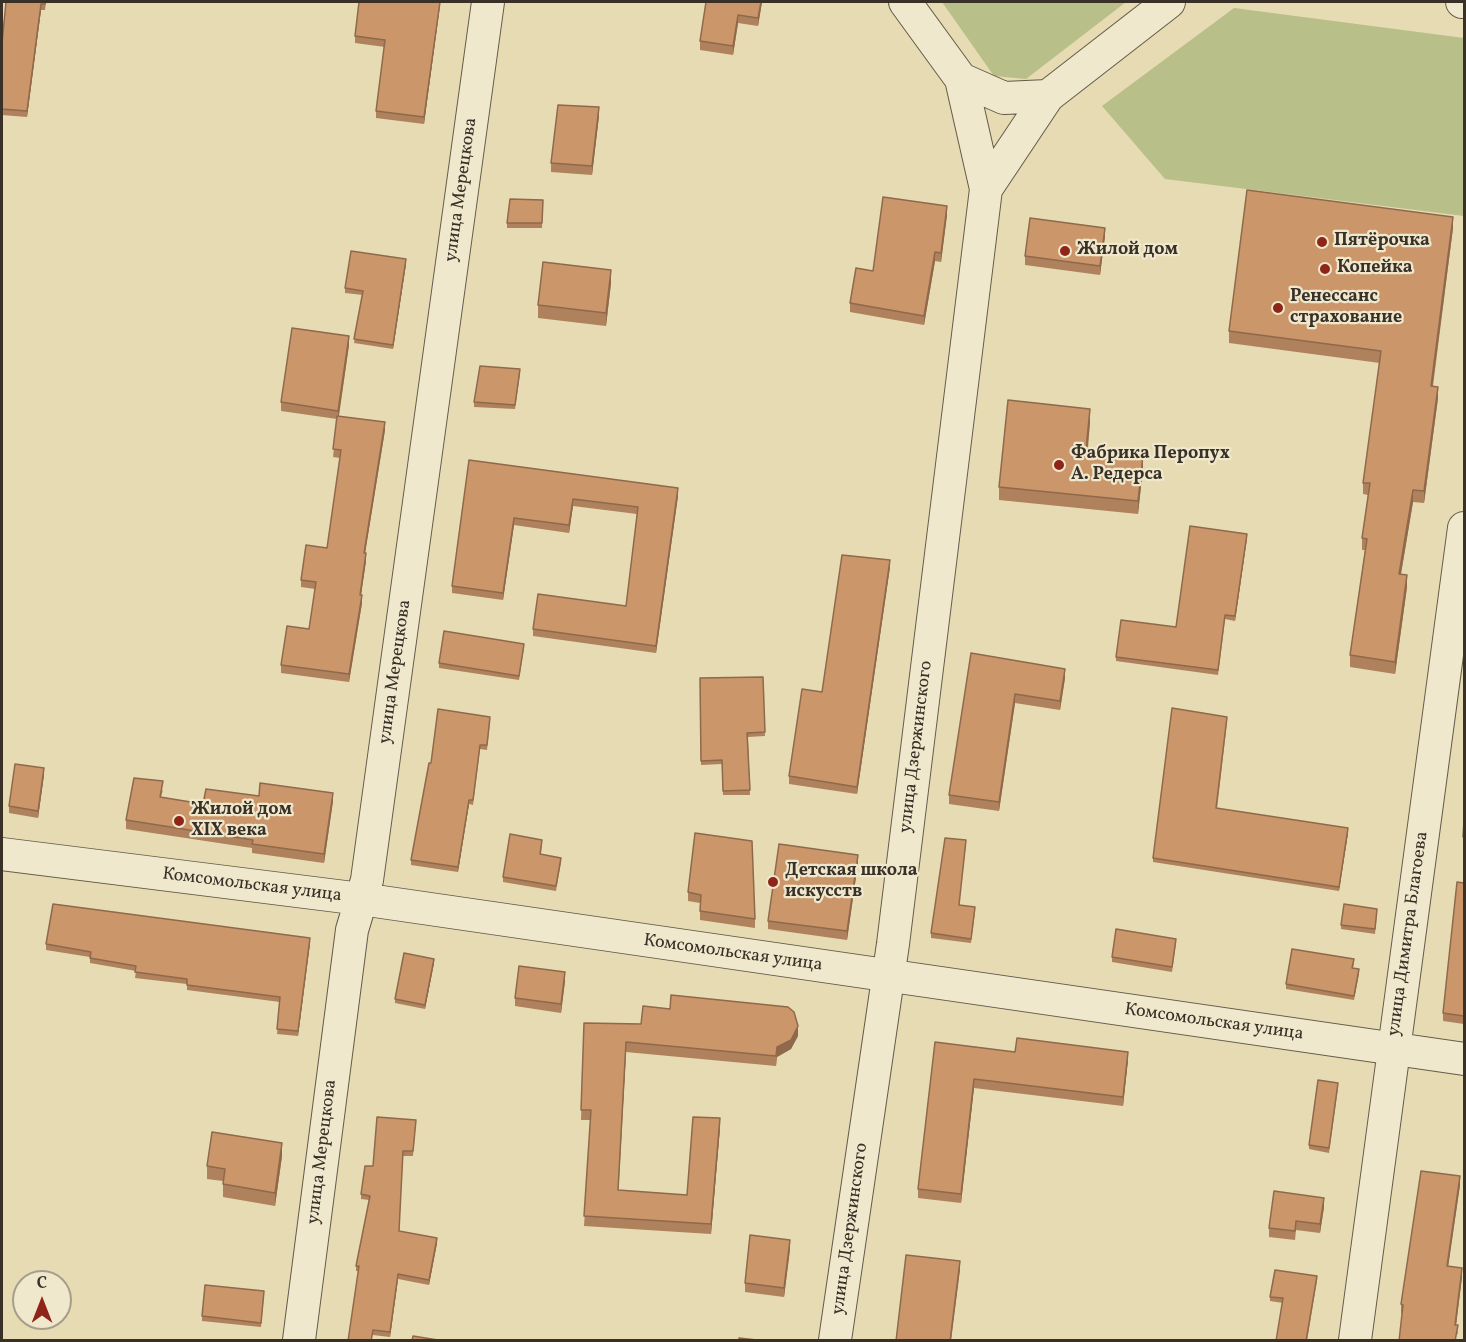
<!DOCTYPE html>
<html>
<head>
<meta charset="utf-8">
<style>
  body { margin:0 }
  #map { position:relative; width:1466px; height:1342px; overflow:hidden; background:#e6dbb2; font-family:Vollkorn,serif }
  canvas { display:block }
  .frame { position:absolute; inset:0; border:3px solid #393027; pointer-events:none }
  .north { position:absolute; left:12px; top:1270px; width:60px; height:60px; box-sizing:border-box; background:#efe8cd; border:2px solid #a69e8b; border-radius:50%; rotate:0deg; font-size:16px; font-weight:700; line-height:24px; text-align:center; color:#393027 }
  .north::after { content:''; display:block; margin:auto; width:21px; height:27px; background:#8f2418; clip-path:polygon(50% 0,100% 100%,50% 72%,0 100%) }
</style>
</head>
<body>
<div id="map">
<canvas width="1466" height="1342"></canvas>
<div class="frame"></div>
<div class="north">С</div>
</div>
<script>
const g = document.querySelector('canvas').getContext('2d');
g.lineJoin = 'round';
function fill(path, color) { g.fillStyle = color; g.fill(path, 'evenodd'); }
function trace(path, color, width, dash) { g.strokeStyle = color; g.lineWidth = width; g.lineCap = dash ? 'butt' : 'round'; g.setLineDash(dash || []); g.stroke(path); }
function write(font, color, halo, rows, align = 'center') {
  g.font = font + ' Vollkorn,serif'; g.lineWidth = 4.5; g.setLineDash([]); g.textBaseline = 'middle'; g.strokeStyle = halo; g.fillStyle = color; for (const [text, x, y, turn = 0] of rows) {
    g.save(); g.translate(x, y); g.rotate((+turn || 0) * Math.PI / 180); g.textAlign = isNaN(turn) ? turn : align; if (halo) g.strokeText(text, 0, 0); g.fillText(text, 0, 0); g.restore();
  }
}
fill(new Path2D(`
  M942 2H1126L1026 79 994 76Z
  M1234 8 1464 38V216L1165 179 1102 106Z`), '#b9bf89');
const minor = new Path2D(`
  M905 2 961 79 1004 98 1048 96 1169 2
  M1462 2H1464
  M986 189 1048 96
  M2 854 361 899 1464 1059
  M299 1340 352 930 367 880 488 2
  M835 1340 893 944 986 189 961 79
  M1355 1340 1464 528`);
trace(minor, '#645b4a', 34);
trace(minor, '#efe8cd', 32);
fill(new Path2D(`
  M6 2H46L45 10H41L27 117 2 115V43Z
  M706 2H762L758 26 738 23 733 55 700 50V41Z
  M440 5 424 124 376 118V111L385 47 355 43V36Z
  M599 116 592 175 551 172V163Z
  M543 200 542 228H507V223Z
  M947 215 941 262 935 261 924 325 850 312V303L873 271Z
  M1453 228 1433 386 1438 398 1424 503 1413 502 1401 574 1407 587 1395 674 1350 667V655L1365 550H1362V538L1368 495 1363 494V483L1380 363 1229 343V331Z
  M1105 236 1100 275 1025 265V256Z
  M406 264 393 349 354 343 363 295 345 293V288Z
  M611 283 606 326 538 318V305Z
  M349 345 339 416 385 430 365 553 366 561 361 595 362 603 349 682 281 673V665L309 629 315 589 301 587V580L327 548 340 458 333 457 337 419 281 411V402Z
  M520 374 515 409 474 407V402Z
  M1090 422 1088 449 1143 468 1138 514 999 500V487Z
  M469 460 678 496 656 653 533 636V629L626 606 637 514 573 506 569 533 514 525 503 600 452 593V586Z
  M1247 538 1235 621 1225 619 1218 675 1116 661V657L1176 627Z
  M890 567 857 794 789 784V776L822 692Z
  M524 648 519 680 439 668V663Z
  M971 653 1065 678 1060 710 1015 703 999 811 949 804V795Z
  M763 677 765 736 748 737 750 795H723L722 764 701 765 700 678Z
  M490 721 487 750 480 749 473 805 469 804 458 872 411 865V860Z
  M1227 722 1217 809 1348 833 1339 891 1153 862V858Z
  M44 775 38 818 9 813V806Z
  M163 790 161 797 203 804 259 796 333 801 324 863 252 853V848L126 829V820Z
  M695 833 755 919V928L700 920V903L688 901V892Z
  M542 844 541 854 561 862 556 891 503 882V877Z
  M966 844 959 905 975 912 971 943 931 938V933Z
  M858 863 847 940 768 929V921Z
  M1464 883V1024L1443 1021V1013Z
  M1377 913 1375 934 1341 929V925Z
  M310 943 298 1036 277 1034 280 1002 187 990V984L135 978 136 971 90 963V957L46 950V944Z
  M1176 943 1172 972 1112 962V957Z
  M434 963 425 1009 395 1003V999Z
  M1354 963 1353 968 1359 974 1354 1000 1286 989V984Z
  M565 981 561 1013 515 1006V998Z
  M584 1023 641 1024 798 1036 791 1049 777 1057 776 1066 626 1052 618 1190 687 1195 720 1128 711 1234 584 1226 591 1120H581Z
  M935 1042 1015 1052 1128 1060 1123 1106 974 1088 961 1203 918 1198V1189Z
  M1338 1088 1329 1153 1309 1149V1145Z
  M416 1120 413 1156H403L399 1231 437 1243 429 1285 398 1279 390 1337 373 1335 358 1271H356V1266L369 1200 361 1199V1194L373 1166Z
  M282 1156 275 1206 223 1197V1181L207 1179V1166Z
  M1460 1185 1448 1266 1462 1277 1456 1325 1458 1334 1401 1313V1304Z
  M1324 1207 1320 1233 1296 1230 1295 1240 1269 1237V1228Z
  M790 1249 784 1297 745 1292V1283Z
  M1317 1280 1307 1341H1276L1283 1303 1270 1301V1297Z
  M264 1295 261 1327 202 1321V1316Z`), '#af815c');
fill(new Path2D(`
  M440 2V5L424 124V117Z
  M761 2H762L758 26V18Z
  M41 4V10L27 117V111Z
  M738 15V23L733 55V46Z
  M599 107V116L592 175V166Z
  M947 206V215L941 262V253Z
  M1453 217V228L1431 397V386Z
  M1105 228V236L1100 275V266Z
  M935 252V261L924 325V316Z
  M406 259V264L393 349V345Z
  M611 270V283L606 326V313Z
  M349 336V345L338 420V411Z
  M1438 387V398L1424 503V491Z
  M1090 409V422L1086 462V449Z
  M385 422V430L364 560V553Z
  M1143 455V468L1138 514V501Z
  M678 488V496L656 653V646Z
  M1413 490V502L1399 585V574Z
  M573 499V506L569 533V525Z
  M514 518V525L503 600V593Z
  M1247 534V538L1235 621V616Z
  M366 553V561L360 602V595Z
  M890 560V567L857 794V787Z
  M1407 575V587L1395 674V662Z
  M362 595V603L349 682V674Z
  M1065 669V678L1060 710V701Z
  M1015 694V703L999 811V802Z
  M44 768V775L38 818V811Z
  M333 793V801L324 863V854Z
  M469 800V804L458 872V867Z
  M1348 828V833L1339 891V887Z
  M858 855V863L847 940V931Z
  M310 938V943L298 1036V1031Z
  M434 959V963L425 1009V1005Z
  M565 972V981L561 1013V1004Z
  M798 1026V1036L791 1049 777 1057 776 1066 777 1047Z
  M626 1042V1052L618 1199V1190Z
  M1128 1052V1060L1123 1106V1097Z
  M974 1079V1088L961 1203V1194Z
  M720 1118V1128L711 1234V1224Z
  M282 1143V1156L275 1206V1193Z
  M1460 1176V1185L1447 1275V1266Z
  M1324 1198V1207L1320 1233V1224Z
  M437 1238V1243L429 1285V1280Z
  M790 1240V1249L784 1297V1288Z
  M960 1261V1270L951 1341H950Z
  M1462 1268V1277L1455 1334V1325Z
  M398 1274V1279L390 1337V1332Z`), '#8f694b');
const building = new Path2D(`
  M6 2H46L45 4H41L27 111 2 109V43Z
  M359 2H440L424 117 376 111 385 40 355 36Z
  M706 2H761L758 18 738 15 733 46 700 41Z
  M558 105 599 107 592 166 551 163Z
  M1247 190 1453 217 1431 386 1438 387 1424 491 1413 490 1399 574 1407 575 1395 662 1350 655 1367 539 1362 538 1370 483H1363L1381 351 1229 331Z
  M883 197 947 206 941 253 935 252 924 316 850 303 856 268 873 271Z
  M510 199 543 200 542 223H507Z
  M1030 218 1105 228 1100 266 1025 256Z
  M351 251 406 259 393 345 354 339 363 291 345 288Z
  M543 262 611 270 606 313 538 305Z
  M292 328 349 336 338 411 281 402Z
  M480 366 520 369 515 405 474 402Z
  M1008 400 1090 409 1086 449 1143 455 1138 501 999 487Z
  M337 416 385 422 364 553H366L360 595H362L349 674 281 665 287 626 309 629 316 582 301 580 306 545 327 548 341 450 333 449Z
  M469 460 678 488 656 646 533 629 538 594 626 606 638 507 573 499 569 525 514 518 503 593 452 586Z
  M1190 526 1247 534 1235 616 1225 615 1218 670 1116 657 1121 620 1176 627Z
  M842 555 890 560 857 787 789 776 802 689 822 692Z
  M444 631 524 644 519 676 439 663Z
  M971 653 1065 669 1060 701 1015 694 999 802 949 795Z
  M763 677 765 732 747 733 750 790 723 791 722 760 701 761 700 678Z
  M1172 708 1227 717 1216 808 1348 828 1339 887 1153 858Z
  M438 709 490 717 487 745H480L473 800H469L458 867 411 860 429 763H431Z
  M15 764 44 768 38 811 9 806Z
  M134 778 163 781 160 797 203 804 206 789 259 796 260 783 333 793 324 854 252 844 253 840 126 820Z
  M1464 821V837H1463Z
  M695 833 752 841 755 919 700 911 701 895 688 892Z
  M510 834 542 840 540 854 561 858 556 886 503 877Z
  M945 838 966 840 959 905 975 907 971 939 931 933Z
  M779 844 858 855 847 931 768 921Z
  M1457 882 1464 883V1016L1443 1013Z
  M53 904 310 938 298 1031 277 1029 280 997 187 985V979L135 972 136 966 90 958 91 952 46 944Z
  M1344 904 1377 909 1375 929 1341 925Z
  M1116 929 1176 939 1172 967 1112 957Z
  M1292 949 1354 959 1352 968 1359 969 1354 996 1286 984Z
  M404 953 434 959 425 1005 395 999Z
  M519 966 565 972 561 1004 515 998Z
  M671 995 788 1007 794 1012 798 1026 791 1040 777 1047 776 1056 626 1042 618 1190 687 1195 693 1117 720 1118 711 1224 584 1216 591 1110H581L584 1023 641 1024 643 1006 670 1009Z
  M1017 1038 1128 1052 1123 1097 974 1079 961 1194 918 1189 935 1042 1015 1052Z
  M1318 1080 1338 1083 1329 1148 1309 1145Z
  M377 1117 416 1120 413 1151H403L399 1231 437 1238 429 1280 398 1274 390 1332 373 1330 371 1341H348L359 1266H356L370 1196 361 1194 365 1166H373Z
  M212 1132 282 1143 275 1193 223 1184 225 1169 207 1166Z
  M1421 1171 1460 1176 1447 1266 1462 1268 1455 1325H1458L1455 1341H1399L1403 1305 1401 1304Z
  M1274 1191 1324 1198 1320 1224 1296 1221 1295 1231 1269 1228Z
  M750 1235 790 1240 784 1288 745 1283Z
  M906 1255 960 1261 950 1341H896Z
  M1275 1270 1317 1276 1306 1341H1276L1283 1298 1270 1297Z
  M205 1285 264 1291 261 1323 202 1316Z
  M413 1336 444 1341H412Z
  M739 1338 766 1341H739Z`);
fill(building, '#cc966b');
trace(building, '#8f694b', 1.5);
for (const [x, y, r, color] of [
  [1322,242,6,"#8f2418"],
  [1065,251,6,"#8f2418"],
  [1325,269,6,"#8f2418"],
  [1278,308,6,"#8f2418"],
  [1059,465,6,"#8f2418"],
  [179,821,6,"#8f2418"],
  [773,882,6,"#8f2418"]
]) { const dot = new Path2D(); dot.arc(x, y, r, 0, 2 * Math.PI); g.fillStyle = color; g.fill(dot); trace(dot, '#efe8cd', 2); }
write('18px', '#393027', '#efe8cd', [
  ["улица Мерецкова",462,190,-82],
  ["улица Мерецкова",396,672,-82],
  ["улица Дзержинского",917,747,-83],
  ["Комсомольская улица",252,886,7],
  ["улица Димитра Благоева",1409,934,-82],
  ["Комсомольская улица",733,954,8],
  ["Комсомольская улица",1214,1023,8],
  ["улица Мерецкова",323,1152,-83],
  ["улица Дзержинского",851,1229,-82]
]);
write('bold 18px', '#393027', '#efe8cd', [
  ["Пятёрочка",1334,242],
  ["Жилой дом",1077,251],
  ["Копейка",1337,269],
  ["Ренессанс",1290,298],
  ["страхование",1290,319],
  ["Фабрика Перопух",1071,455],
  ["А. Редерса",1071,476],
  ["Жилой дом",191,811],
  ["XIX века",191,832],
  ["Детская школа",785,872],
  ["искусств",785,893]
], 'left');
</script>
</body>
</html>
